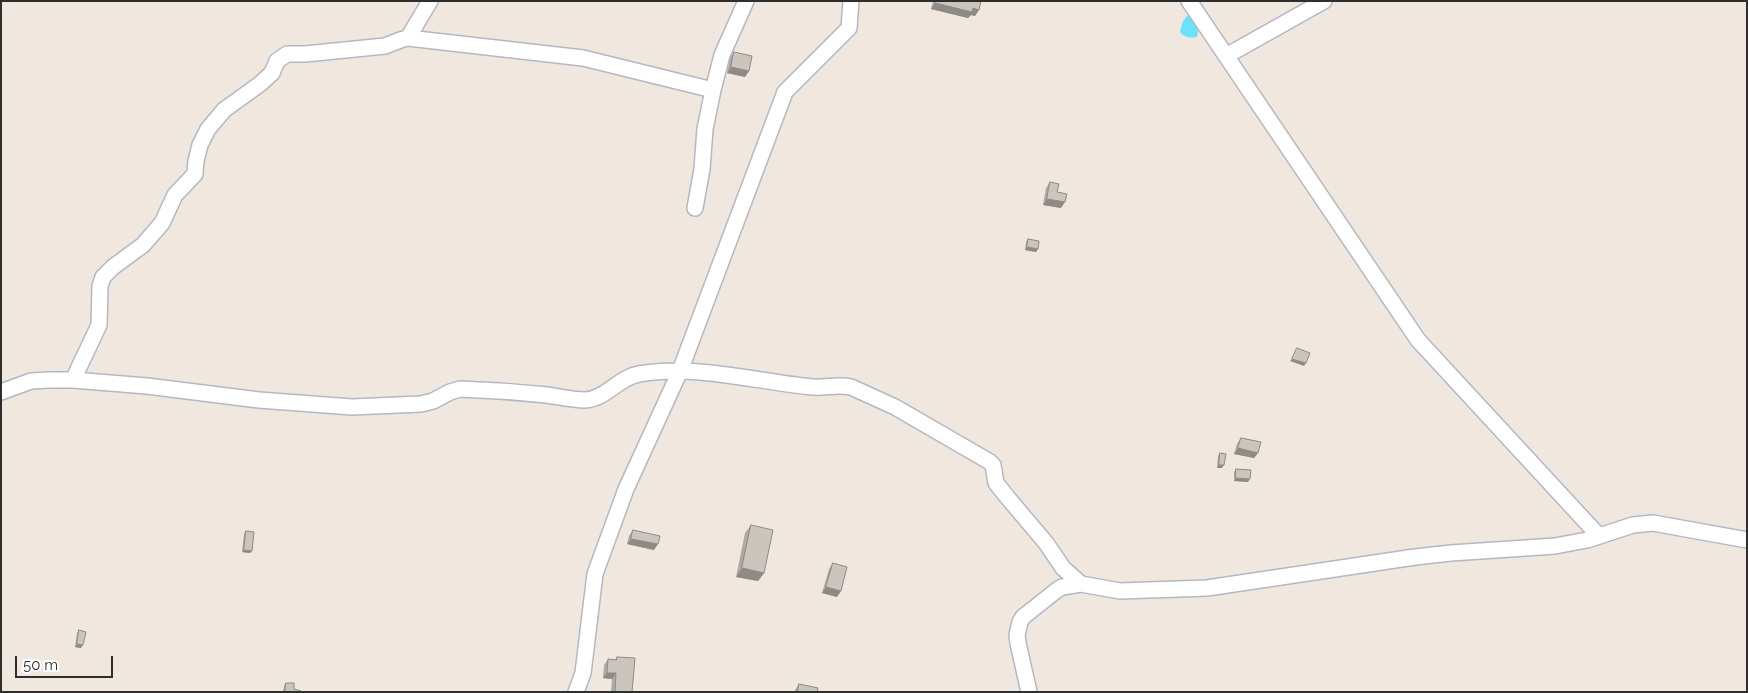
<!DOCTYPE html>
<html>
<head>
<meta charset="utf-8">
<style>
  body { margin:0 }
  #map { position:relative; width:1748px; height:693px; overflow:hidden; background:#f0e7df; font-family:Raleway,sans-serif }
  canvas { display:block }
  .frame { position:absolute; inset:0; border:2px solid #2e2e2e; pointer-events:none }
  .scale { position:absolute; left:15px; top:656px; width:98px; height:22px; box-sizing:border-box; border:2px solid #2e2e2e; border-top:0; padding-left:6px; font-size:15px; line-height:18px; white-space:nowrap; color:#2e2e2e; -webkit-text-stroke:4px #fff; paint-order:stroke }
</style>
</head>
<body>
<div id="map">
<canvas width="1748" height="693"></canvas>
<div class="frame"></div>
<div class="scale">50 m</div>
</div>
<script>
const g = document.querySelector('canvas').getContext('2d');
g.lineJoin = 'round';
function fill(path, color) { g.fillStyle = color; g.fill(path, 'evenodd'); }
function trace(path, color, width, dash) { g.strokeStyle = color; g.lineWidth = width; g.lineCap = dash ? 'butt' : 'round'; g.setLineDash(dash || []); g.stroke(path); }
fill(new Path2D(`
  M1187 16H1196L1200 20 1197 37C1191 38 1185 38 1180 32L1183 21Z`), '#6ae3fa');
const street = new Path2D(`
  M1189 1 1418 340 1599 536
  M408 38 430 1
  M1226 56 1324 1
  M695 208 702 169 705 129 713 90 722 55 746 1
  M73 380 99 325 100 286 103 277 113 267 143 245 162 223 175 195 195 174 196 161 200 145 208 129 224 110 260 84 272 73 277 61 287 54H305L385 46 403 39 408 38 583 58 713 90
  M1 392 31 381 50 380H73L147 386 259 400 352 407 421 404 433 401 450 392 460 389C489 390 518 392 547 395 560 397 573 400 585 400 606 399 619 377 639 374 698 364 756 382 813 387 826 388 838 384 851 387L895 407 990 462 993 465 996 483 1008 498 1046 543 1063 568 1081 584
  M576 692 583 673 595 574 626 489 680 371 785 92 849 28 851 1
  M1029 692 1018 643 1017 635 1020 622 1023 617 1057 590 1062 587 1081 584 1120 591 1207 588 1415 557 1451 553 1555 546 1587 540 1633 525 1653 523 1747 540`);
trace(street, '#b3b8c2', 18);
trace(street, '#fff', 15);
fill(new Path2D(`
  M933 1H981L975 16 971 15 968 18 931 9Z
  M734 52 749 71 745 77 727 73 730 58Z
  M1050 182 1057 192 1061 208 1043 205 1046 188Z
  M1028 239 1038 249 1036 252 1025 250 1026 242Z
  M1241 438 1258 453 1254 458 1234 454 1237 444Z
  M1220 453 1222 468H1217L1218 456Z
  M1236 469 1248 482 1234 481V472Z
  M751 525 764 573 758 581 736 577 745 533Z
  M633 530 654 550 627 544 629 536Z
  M246 531 250 553 242 552 244 534Z
  M833 563 837 597 822 593 829 569Z
  M79 630 81 648 75 647 77 633Z
  M617 657 632 692H611L612 679 603 678 604 665 608 659 615 660Z
  M286 683 294 689 301 692H283L284 686Z
  M799 684 817 692H795V690Z`), '#afa9a3');
fill(new Path2D(`
  M935 3 973 8 979 10 975 16 971 15 968 18 931 9Z
  M731 67 749 71 745 77 727 73Z
  M1047 199 1065 202 1061 208 1043 205Z
  M1027 247 1038 249 1036 252 1025 250Z
  M1292 359 1306 363 1304 366 1290 361Z
  M1238 448 1258 453 1254 458 1234 454Z
  M1219 465H1224L1222 468H1217Z
  M1236 478 1250 479 1248 482 1234 481Z
  M631 539 658 544 654 550 627 544Z
  M244 550 252 551 250 553 242 552Z
  M742 568 764 573 758 581 736 577Z
  M826 587 841 591 837 597 822 593Z
  M77 644 83 645 81 648 75 647Z
  M607 673H616L612 679 603 678Z`), '#8e8a85');
const building = new Path2D(`
  M935 1H981L979 10 973 8 972 12 935 3Z
  M734 52 752 56 749 71 731 67Z
  M1050 182 1059 184 1057 192 1067 194 1065 202 1047 199Z
  M1028 239 1039 241 1038 249 1027 247Z
  M1297 348 1310 353 1306 363 1292 359Z
  M1241 438 1261 442 1258 453 1238 448Z
  M1220 453 1226 454 1224 465H1219Z
  M1236 469 1251 470 1250 479 1236 478Z
  M751 525 773 530 764 573 742 568Z
  M633 530 660 536 658 544 631 539Z
  M246 531 254 532 252 551 244 550Z
  M833 563 847 567 841 591 826 587Z
  M79 630 86 632 83 645 77 644Z
  M617 657 635 658 632 692H615L616 673H607L608 659 616 660Z
  M286 683H294V689L301 691V692H285Z
  M799 684 818 688 817 692H798Z`);
fill(building, '#cbc5be');
trace(building, '#8e8a85', 1);
</script>
</body>
</html>
